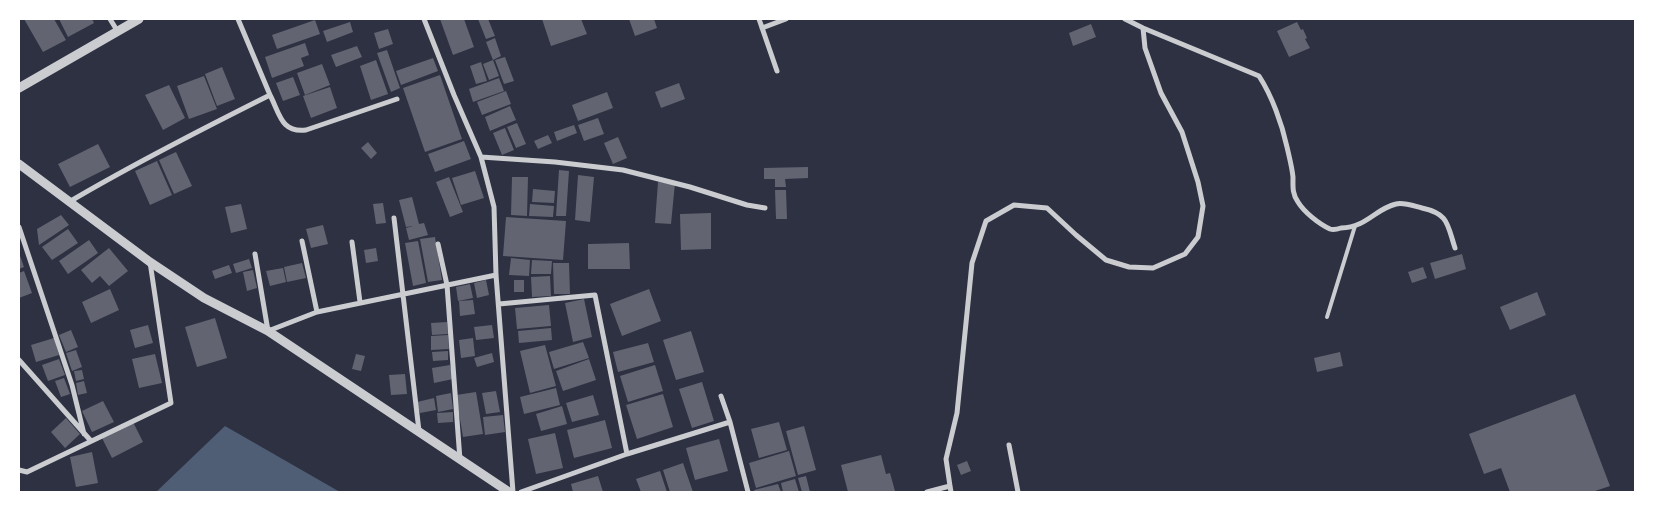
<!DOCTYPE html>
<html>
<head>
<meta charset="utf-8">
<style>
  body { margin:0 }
  #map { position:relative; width:1654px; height:511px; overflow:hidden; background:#2d3142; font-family:"Golos Text",sans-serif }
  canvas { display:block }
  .frame { position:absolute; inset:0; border:20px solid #fff; pointer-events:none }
</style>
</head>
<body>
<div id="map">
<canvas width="1654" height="511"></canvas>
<div class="frame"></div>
</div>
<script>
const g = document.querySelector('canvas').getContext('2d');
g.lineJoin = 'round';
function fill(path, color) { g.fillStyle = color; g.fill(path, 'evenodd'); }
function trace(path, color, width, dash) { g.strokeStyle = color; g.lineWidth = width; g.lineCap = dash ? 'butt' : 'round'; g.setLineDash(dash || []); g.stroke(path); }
fill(new Path2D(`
  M225 426 340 492H156Z`), '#4f5d75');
fill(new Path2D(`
  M24 19H54L66 40 43 52Z
  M59 19H92L94 23 68 37Z
  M440 19H464L474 47 453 55Z
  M478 19H488L495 36 486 39Z
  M542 19H581L587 34 551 46Z
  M629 19H654L657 28 635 36Z
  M315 20 320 34 277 49 272 35Z
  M350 22 353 32 327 42 323 31Z
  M1297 22 1301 30 1303 29 1307 38 1305 39 1310 48 1289 57 1277 31Z
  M1091 24 1096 37 1073 46 1069 33Z
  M388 29 393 44 379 49 374 33Z
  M495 38 501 56 493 60 486 42Z
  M305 43 309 55 301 58 304 66 272 78 265 57Z
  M357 46 362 57 336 67 331 55Z
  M387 50 400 88 391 92 377 53Z
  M505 57 514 81 504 84 495 60Z
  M433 58 438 71 401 85 396 71Z
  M376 60 388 94 371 100 360 66Z
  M493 60 499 76 489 80 483 64Z
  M481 62 487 81 476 84 470 66Z
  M322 64 330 85 305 95 297 73Z
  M222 67 235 99 217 106 205 74Z
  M440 75 462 139 425 152 403 88Z
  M204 76 217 109 189 119 177 86Z
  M293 77 300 95 283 101 276 83Z
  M499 78 504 91 473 102 469 89Z
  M679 83 685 99 661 108 655 92Z
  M169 85 185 118 163 130 145 95Z
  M330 87 337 108 311 118 303 96Z
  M506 91 511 104 482 115 477 102Z
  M607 92 613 108 578 121 572 105Z
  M510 106 516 120 490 131 485 117Z
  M598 118 604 134 584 141 578 125Z
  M517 123 526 144 516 148 507 127Z
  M574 125 577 133 557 141 554 132Z
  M505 128 514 150 502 155 493 133Z
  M548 135 552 143 538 149 534 141Z
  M618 137 627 158 613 164 604 143Z
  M464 141 471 159 435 172 428 154Z
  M368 142 377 153 371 159 361 148Z
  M98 144 110 167 70 187 58 164Z
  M176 152 192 186 174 194 159 160Z
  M157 161 172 195 150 205 135 171Z
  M808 167V178L785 179 786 187H775V179H764V168Z
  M559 170 569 171 566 216H556Z
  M475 171 484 198 461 205 452 178Z
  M578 175 594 177 590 222 575 220Z
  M449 177 463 212 450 217 436 182Z
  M512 177H528L527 216 511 215Z
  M658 182 675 183 671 224 655 223Z
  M533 189 555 191 554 203 532 202Z
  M775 190H786L787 219H776Z
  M412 197 419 224 424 223 428 235 409 240 406 228 413 226 406 227 399 200Z
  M383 203 386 223 376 224 373 204Z
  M241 204 247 229 231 233 225 207Z
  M530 204 554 206 553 217 529 216Z
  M711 213V249L681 250 680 214Z
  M61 215 69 225 39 245 37 229Z
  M506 217 566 221 563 260 503 256Z
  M323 225 328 244 311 248 306 229Z
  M68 229 78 243 52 260 42 247Z
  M435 237 442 280 428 282 420 239Z
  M89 240 98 253 68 274 59 261Z
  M418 241 426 283 413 286 405 243Z
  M629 243 630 269H588V244Z
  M109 248 128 271 109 286 100 276 92 283 81 270Z
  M376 248 378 261 366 263 364 250Z
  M19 253 24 267 19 269Z
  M1462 254 1466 269 1435 279 1430 263Z
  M511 258 530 260 529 276 509 275Z
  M249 259 252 268 236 273 233 264Z
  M532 260 552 261 551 274H531Z
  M302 263 306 278 287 282 284 267Z
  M553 263H569L570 294H554Z
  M229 265 232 273 215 279 212 271Z
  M1423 267 1427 278 1412 283 1408 272Z
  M283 268 286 282 270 286 266 271Z
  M253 270 257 288 247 291 243 272Z
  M24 271 32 293 19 298V273Z
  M550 276 551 296 532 297 531 277Z
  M486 280 489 295 477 298 474 283Z
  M514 280H524V292H514Z
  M470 284 473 298 458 301 456 287Z
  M110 289 119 310 91 323 82 302Z
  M649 289 661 321 622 336 610 304Z
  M1537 292 1546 315 1510 330 1500 307Z
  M584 299 592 337 573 342 565 303Z
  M473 300 475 314 460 316 459 301Z
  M549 305 551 326 517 329 515 308Z
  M215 318 227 358 197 367 185 327Z
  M447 322 448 334 432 335 431 323Z
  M148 325 153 343 135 348 130 330Z
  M492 325 494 338 476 340 474 327Z
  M551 328 552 340 519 343 518 331Z
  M71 330 78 347 66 352 59 335Z
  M691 331 704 372 676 380 663 340Z
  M448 335 449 349 431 350V336Z
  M54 338 59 355 36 362 31 345Z
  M473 338 475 356 461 358 459 340Z
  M583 342 589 358 554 369 549 352Z
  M648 343 654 362 618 372 613 352Z
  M545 345 556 386 530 393 520 351Z
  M76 350 82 367 72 371 66 353Z
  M448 351V360L433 361 432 352Z
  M1340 352 1343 366 1317 372 1314 358Z
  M492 353 494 362 477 367 474 358Z
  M155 354 162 383 139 388 132 359Z
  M356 354 365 356 361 371 352 369Z
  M59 359 65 375 48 381 42 365Z
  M589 359 596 380 563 391 556 371Z
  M450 365 453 379 434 383 432 368Z
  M655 365 663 391 628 402 620 376Z
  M82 370 84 379 76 381 74 371Z
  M405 374 407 394 391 395 389 375Z
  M64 378 70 394 61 397 55 381Z
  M84 381 87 393 78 395 76 383Z
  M702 382 714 421 692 428 679 389Z
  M556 388 560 405 524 414 520 397Z
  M496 391 500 412 486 414 482 393Z
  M476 392 483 434 463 437 456 395Z
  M451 393 453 409 438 412 436 396Z
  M663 394 673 427 637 439 626 405Z
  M1575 394 1610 486 1592 492H1510L1501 468 1484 474 1469 434Z
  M593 395 599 415 572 422 566 403Z
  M434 398 436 410 420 413 417 402Z
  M103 401 114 422 92 432 82 411Z
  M562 406 567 424 541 431 536 414Z
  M453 412V422L438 423 437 413Z
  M503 415 505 432 485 435 483 417Z
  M66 418 80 434 65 448 51 432Z
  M605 420 612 448 574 458 567 430Z
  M133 422 143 442 112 458 102 438Z
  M779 422 787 450 759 458 751 429Z
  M804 426 816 470 798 475 786 431Z
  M555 433 563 468 536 474 528 439Z
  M719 439 728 471 695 480 686 448Z
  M789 451 796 476 756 488 749 463Z
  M92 452 98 483 76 487 70 457Z
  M881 455 886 474 890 473 895 491 889 492H848L841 465Z
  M967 461 971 471 961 475 957 465Z
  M683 463 693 492H670L663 470Z
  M660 471 667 492H641L636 479Z
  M598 476 603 492H573L571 484Z
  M806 476 810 492H802L798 478Z
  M795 479 799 492H783L781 483Z
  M778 484 781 492H755L754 490Z`), '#626471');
trace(new Path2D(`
  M1327 317 1355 226`), '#caccd0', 4);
trace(new Path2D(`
  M110 19 118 32
  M424 19 454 95 481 157 494 207 496 275 513 492
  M759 19 777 71
  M1125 19 1143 28 1259 76C1272 96 1282 124 1287 147 1289 156 1292 167 1293 177 1293 186 1292 194 1298 202 1304 212 1319 224 1330 229 1333 230 1338 229 1341 228 1367 227 1375 209 1396 204 1403 202 1414 206 1422 208 1449 214 1447 224 1455 248
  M762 28 786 19
  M270 95C280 114 281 133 306 130L397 99
  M481 157 555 162 623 170 690 187 747 205 765 208
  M69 202C135 163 202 129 270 95L238 19
  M394 218 419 431
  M19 227 72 385 84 434
  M302 241 317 312
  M352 242 360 302
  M438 244 447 285 460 460
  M255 254 268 331 317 312 496 275
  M499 304 595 295 627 454
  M19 360 91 441
  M721 396 730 422 748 492
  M1009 445 1018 492
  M19 470 27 472 171 403 150 262
  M950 486 946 459 957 413 972 263 986 221 1014 205 1047 208 1076 235 1106 260 1129 267 1153 268 1185 254 1198 237 1203 206 1198 182 1182 132 1161 93 1145 48 1143 28
  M521 492 627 454 730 422
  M927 492 950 486 951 492`), '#caccd0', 5);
trace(new Path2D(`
  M19 88 139 19
  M19 164 150 262 204 298 268 331 509 492`), '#caccd0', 9);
</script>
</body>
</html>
